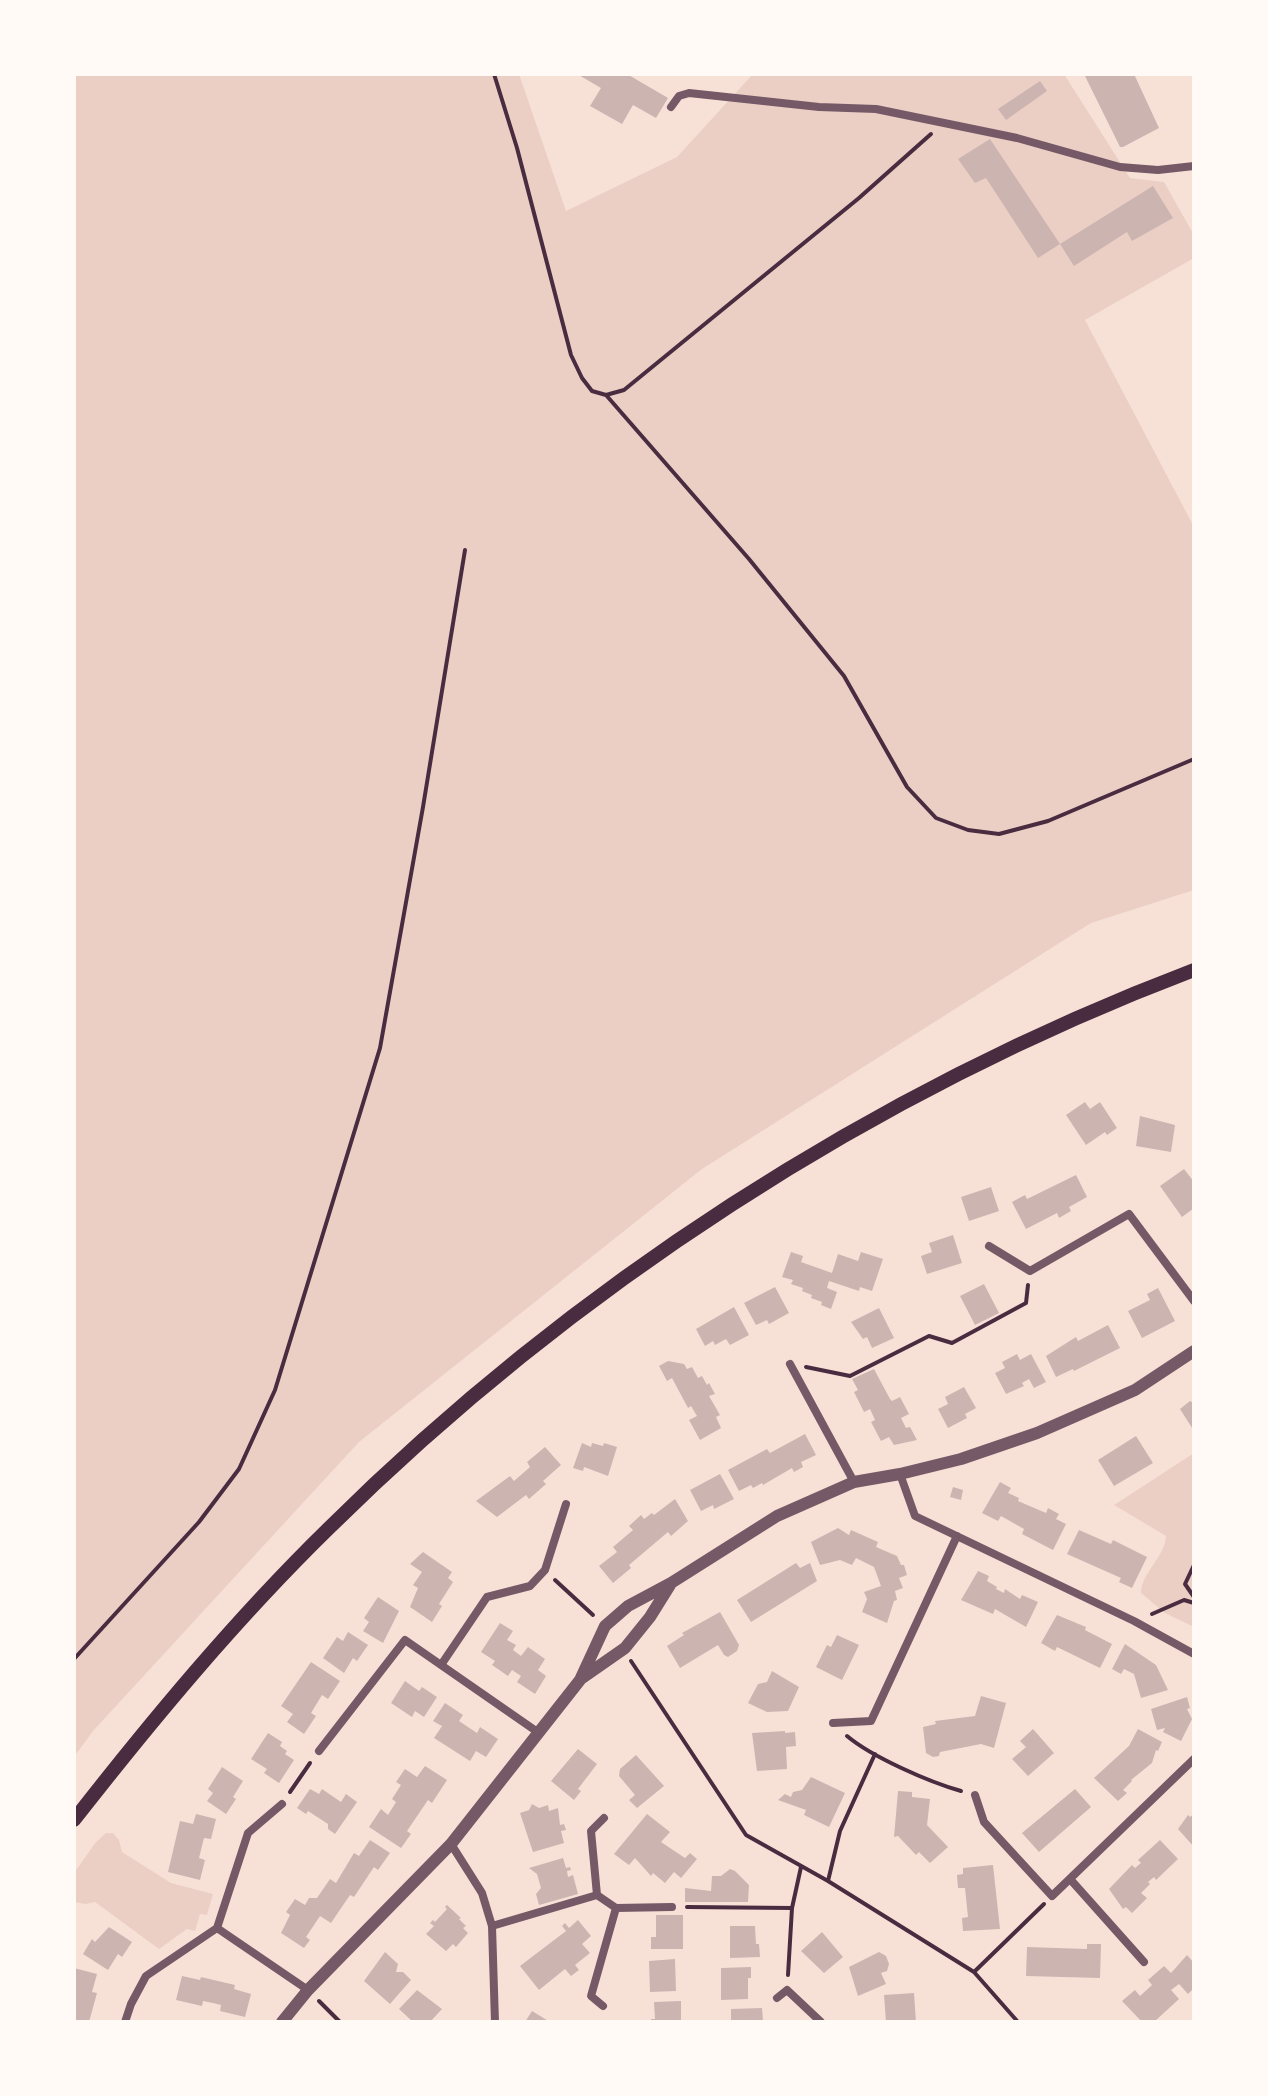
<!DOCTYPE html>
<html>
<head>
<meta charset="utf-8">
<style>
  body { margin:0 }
  #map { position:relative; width:1268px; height:2096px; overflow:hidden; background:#f7e1d7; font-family:Commissioner,sans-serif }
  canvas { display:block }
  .frame { position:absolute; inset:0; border:76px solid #fffaf5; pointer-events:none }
</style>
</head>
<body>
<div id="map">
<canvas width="1268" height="2096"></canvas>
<div class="frame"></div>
</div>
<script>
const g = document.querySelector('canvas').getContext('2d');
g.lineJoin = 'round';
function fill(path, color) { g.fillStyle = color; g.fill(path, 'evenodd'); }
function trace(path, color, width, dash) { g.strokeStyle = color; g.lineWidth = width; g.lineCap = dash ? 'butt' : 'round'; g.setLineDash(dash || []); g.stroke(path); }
fill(new Path2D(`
  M74 74H519L566 211 677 157 753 74H1064L1130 178 1164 182 1194 235V258L1085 320 1194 527V890L1091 923 702 1169 359 1442 93 1731 74 1757Z
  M1194 1453V1627L1165 1613 1141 1593C1141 1573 1165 1557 1166 1536L1114 1505Z
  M106 1833H113L119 1840 122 1852 171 1883 213 1894 207 1915 200 1914 195 1931 187 1929 159 1949 95 1902 86 1904 74 1902V1873L96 1842Z`), '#ebcfc5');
fill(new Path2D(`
  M577 74H627L668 98 656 118 633 105 622 124 590 106 601 88Z
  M1084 74H1134L1159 128 1123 147H1120Z
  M1040 81 1047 91 1006 120 998 109Z
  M990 139 1060 244 1153 186 1173 218 1132 241 1127 232 1074 266 1060 244 1038 258 986 178 975 183 958 159Z
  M1085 1102 1090 1109 1100 1102 1117 1128 1107 1135 1105 1132 1086 1145 1066 1115Z
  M1140 1116 1175 1125 1171 1152 1136 1146Z
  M1184 1169 1194 1182V1208L1182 1217 1160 1186Z
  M1076 1175 1087 1197 1069 1207 1071 1211 1059 1218 1057 1213 1026 1229 1012 1202 1025 1195 1027 1199Z
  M991 1187 999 1211 969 1221 961 1197Z
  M953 1235 962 1263 927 1274 921 1256 932 1252 929 1243Z
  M791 1252 803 1256 801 1262 832 1273 838 1254 858 1261 861 1252 883 1259 872 1291 860 1287 859 1291 829 1281 827 1288 837 1292 831 1309 821 1305 822 1302 811 1298 812 1295 802 1291 803 1288 791 1284 793 1280 782 1277Z
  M984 1284 999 1313 975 1325 960 1296Z
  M775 1287 789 1313 769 1324 767 1320 756 1325 744 1303Z
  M1158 1288 1175 1321 1142 1338 1128 1311 1150 1300 1147 1294Z
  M734 1307 749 1335 730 1345 726 1339 715 1345 713 1341 705 1346 696 1329Z
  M879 1308 894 1338 872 1348 867 1337 863 1339 851 1322Z
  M1108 1325 1120 1348 1074 1371 1073 1369 1056 1377 1046 1356 1076 1337 1078 1341Z
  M1017 1354 1020 1360 1031 1354 1046 1382 1034 1388 1029 1379 1022 1383 1024 1386 1006 1394 995 1373 1005 1368 1002 1362Z
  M668 1361 684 1364 687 1369 692 1367 698 1378 702 1376 707 1385 709 1383 715 1394 709 1396 720 1415 716 1417 721 1428 700 1440 689 1420 697 1416 691 1406 688 1408 672 1378 667 1381 659 1366Z
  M874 1369 890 1399 892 1401 900 1397 909 1414 901 1418 906 1428 910 1427 917 1440 894 1445 889 1437 881 1441 871 1422 875 1420 870 1409 864 1412 854 1392 858 1390 852 1379Z
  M964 1387 976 1408 965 1414 967 1418 948 1428 938 1409 948 1404 945 1397Z
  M1190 1401 1194 1403V1431L1180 1409Z
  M805 1434 816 1455 801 1462 803 1467 794 1472 792 1468 763 1485 762 1483 753 1488 751 1485 739 1491 728 1470 767 1449 770 1453Z
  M1136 1436 1153 1463 1114 1486 1098 1460Z
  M582 1443 591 1447 592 1443 603 1446 604 1443 617 1447 608 1476 584 1467 583 1471 573 1468Z
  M545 1447 561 1465 543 1481 546 1484 529 1499 526 1495 497 1517 476 1501 510 1476 514 1481 530 1467 527 1462Z
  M720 1474 734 1499 714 1509 713 1505 701 1511 690 1490Z
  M1000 1482 1011 1488 1008 1493 1019 1498 1018 1501 1046 1513 1048 1508 1059 1514 1056 1519 1066 1524 1053 1550 1022 1534 1024 1529 1001 1516 998 1521 982 1513Z
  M953 1487 963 1490 961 1500 950 1497Z
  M675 1499 688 1521 671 1536 668 1532 629 1565 631 1568 613 1583 599 1566 617 1552 613 1547 633 1530 629 1526 641 1515 644 1519 652 1513 654 1515Z
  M838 1528 849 1535 851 1530 878 1542 876 1547 897 1556 901 1565H904L907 1575 899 1578 903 1588 895 1591 897 1600 894 1601 887 1623 862 1612 867 1599 864 1592 881 1586 874 1567 856 1558 852 1565 840 1560 820 1565 811 1542Z
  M1079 1530 1111 1544 1113 1540 1147 1557 1132 1588 1119 1582 1121 1578 1067 1554Z
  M423 1552 452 1572 448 1578 453 1582 439 1604 442 1606 432 1622 410 1607 418 1588 413 1585 422 1572 410 1564Z
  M796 1563 800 1568 810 1563 817 1581 751 1622 737 1600Z
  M978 1571 989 1576 987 1581 997 1587 996 1589 1004 1593 1005 1589 1020 1599 1022 1595 1038 1602 1026 1627 995 1609 993 1614 961 1600Z
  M378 1597 399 1611 383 1643 363 1631 369 1622 364 1618Z
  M720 1612 739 1645 737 1651 728 1657 724 1655 718 1645 680 1668 667 1646 684 1635 682 1633Z
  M1057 1615 1086 1627 1085 1630 1112 1644 1100 1668 1057 1647 1055 1651 1041 1643Z
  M500 1623 513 1631 507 1640 516 1645 513 1650 521 1656 528 1647 545 1659 538 1670 546 1676 535 1694 517 1682 521 1676 512 1670 508 1676 492 1665 495 1661 481 1652Z
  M348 1632 368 1645 357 1661 353 1658 344 1673 323 1658 337 1637 343 1641Z
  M837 1635 859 1645 842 1680 816 1667 827 1645 831 1647Z
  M1125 1644 1156 1665 1168 1690 1141 1698 1134 1674 1124 1669 1121 1674 1112 1669Z
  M311 1662 340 1681 328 1699 322 1695 311 1713 316 1716 304 1734 287 1722 293 1714 281 1706Z
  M772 1671 799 1687 788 1711 767 1712 748 1703 758 1684 767 1682Z
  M405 1681 419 1691 422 1687 437 1697 424 1717 415 1711 412 1717 391 1703Z
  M981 1696 1006 1703 994 1748 981 1744 940 1752 939 1756 933 1757 926 1753 923 1727 936 1724 935 1721 975 1716Z
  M1187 1697 1190 1708 1187 1709 1192 1719 1181 1741 1163 1732 1165 1728 1157 1730 1151 1709Z
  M445 1703 463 1715 459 1721 477 1733 480 1727 498 1739 486 1757 476 1751 470 1761 434 1738 442 1726 433 1721Z
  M1033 1729 1054 1753 1028 1776 1012 1759 1026 1747 1020 1741Z
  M1138 1729 1162 1742 1158 1751 1156 1750 1152 1763 1131 1780 1132 1781 1123 1790 1127 1793 1118 1801 1094 1778 1129 1746Z
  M785 1731V1733L795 1732 796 1746 786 1747 787 1769 757 1771 752 1733Z
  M268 1733 282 1742 280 1746 287 1751 285 1754 294 1760 279 1783 264 1773 267 1769 251 1759Z
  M578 1749 597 1764 578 1789 581 1791 574 1800 551 1781Z
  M636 1755 664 1786 637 1808 629 1800 635 1795 619 1776 620 1769Z
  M425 1766 447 1780 432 1803 428 1800 407 1831 411 1834 401 1848 369 1827 381 1809 388 1815 396 1802 392 1799 401 1785 396 1782 405 1769 417 1777Z
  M222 1767 243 1781 233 1797 236 1799 226 1814 207 1801 213 1793 208 1789Z
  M811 1777 845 1793 829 1827 804 1815 806 1810 778 1800 785 1794 791 1797 793 1792 802 1790Z
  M310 1789 319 1794 322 1789 341 1802 346 1794 357 1802 335 1834 328 1829V1824L308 1811 306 1814 297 1808Z
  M1075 1789 1091 1807 1039 1852 1022 1833Z
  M898 1791 912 1792V1797L930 1799 927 1825 948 1847 930 1863 919 1852 916 1855 898 1836 894 1837Z
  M532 1804 539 1808 548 1805 549 1811 558 1808 560 1825 564 1824 566 1830 561 1831 564 1843 533 1852 520 1813 529 1810Z
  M196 1814 216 1819 211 1839 204 1838 199 1858 205 1860 200 1880 168 1872 180 1821 193 1824Z
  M647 1814 670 1832 661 1842 685 1858 690 1853 697 1859 681 1878 674 1872 665 1883 653 1873 651 1876 635 1858 629 1865 614 1854Z
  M1194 1814V1847L1178 1829 1188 1815 1190 1817Z
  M370 1840 390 1853 378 1870 374 1867 354 1897 350 1895 331 1923 320 1916 306 1937 310 1940 304 1948 281 1933 290 1915 286 1912 295 1899 305 1905 309 1898H317L330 1879 336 1883 354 1853 359 1856Z
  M1160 1840 1178 1859 1156 1880 1154 1877 1148 1882 1150 1884 1141 1893 1147 1898 1132 1913 1126 1907 1123 1909 1109 1889 1132 1865 1135 1868 1141 1863 1138 1860Z
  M563 1858 566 1868 570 1867 571 1870 567 1871 568 1877 573 1875 578 1894 539 1905 536 1894 541 1888 537 1874 529 1868Z
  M993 1865 1000 1929 963 1931 962 1918 968 1917 965 1888H958L957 1875 963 1874V1868Z
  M730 1869 735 1871 749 1885 748 1902H685V1888L711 1891 712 1876H721Z
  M447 1905 461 1918 459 1919 466 1926 463 1928 468 1933 456 1947 453 1944 446 1951 426 1934 434 1926 430 1923 433 1920 435 1922 447 1909 445 1907Z
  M656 1915H683V1949H651V1937H656Z
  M578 1920 591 1936 582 1944 590 1953 575 1965 579 1970 571 1976 565 1969 539 1990 520 1966 566 1931 562 1926 565 1923 569 1928Z
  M730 1926H755L756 1944H759L760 1957 730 1958Z
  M109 1927 132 1942 122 1957 118 1954 108 1970 83 1954 92 1939 95 1942Z
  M822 1932 843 1957 824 1973 801 1951Z
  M1087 1944H1101L1100 1978 1026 1976 1027 1947 1087 1949Z
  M385 1952 398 1964 396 1972H403L411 1980 390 2004 364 1981Z
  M879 1952 886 1956 889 1964 887 1971 881 1973 886 1984 858 1996 849 1967Z
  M1187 1955 1194 1963V1988L1188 1994 1179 1984 1171 1990 1179 1999 1154 2022H1142L1122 2001 1135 1990 1140 1996 1152 1985 1148 1980 1164 1966 1171 1973Z
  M675 1959 676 1991 650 1992 649 1961Z
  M751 1967V1978H748V1999L721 2000V1968Z
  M74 1968 97 1974 92 1992 97 1993 89 2022H74Z
  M182 1976 200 1980 201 1977 235 1985 234 1989 251 1994 245 2017 220 2011 221 2005 213 2003 203 2001 202 2006 176 2000Z
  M417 1990 442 2009 430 2022H413L399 2009Z
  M914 1993 916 2022H886L884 1995Z
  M681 2001V2022H651V2019H655L654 2002Z
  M762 2008 763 2021 731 2022V2009Z
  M532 2011 550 2022H525Z`), '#ccb4b1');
trace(new Path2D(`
  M494 74 517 148 571 355 582 378 592 391 606 395 624 390 859 198 931 134
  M606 395 749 559 844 676 907 787 936 818 968 830 999 834 1048 821 1194 759
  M806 1367 850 1376 929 1336 952 1343 1026 1303 1028 1285
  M1194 1565 1185 1584 1194 1597
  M555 1580 593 1615
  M1152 1614 1184 1600 1194 1603
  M74 1659 199 1522 239 1469 275 1390 380 1048 423 807 465 550
  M631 1661 746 1835 828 1881 974 1972 1018 2022
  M847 1736C872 1757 929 1782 961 1791
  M290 1792 310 1763
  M828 1881 840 1831 875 1754
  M687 1907 792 1908
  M974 1972 1044 1904
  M788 1975 792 1908 801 1867
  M319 2001 340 2022`), '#4a2c40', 4);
trace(new Path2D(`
  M671 107 679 96 689 93 819 107 876 109 1017 138 1120 167 1158 170 1194 166
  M989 1246 1030 1271 1129 1214 1194 1301
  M790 1364 854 1482
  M900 1474 915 1516 1134 1621 1194 1654
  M441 1665 487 1597 530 1586 545 1570 566 1504
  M833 1723 871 1721 957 1536
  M319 1751 405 1640 539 1733
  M975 1795 984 1822 1052 1896 1194 1759
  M451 1844 482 1893 492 1926 495 2022
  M1070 1879 1144 1962
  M616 1908 672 1907
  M492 1926 597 1895
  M217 1928 248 1833 282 1804
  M777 1998 787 1990 821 2022
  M603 2006 591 1996 616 1908 597 1895 591 1831 604 1818
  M125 2022 131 2004 146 1976 217 1928 308 1990`), '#755966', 8);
trace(new Path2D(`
  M582 1678 625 1648 650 1617 670 1585
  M282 2022 308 1990 451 1844 580 1680 605 1626 628 1606 671 1583 777 1516 854 1482 900 1474 961 1459 1037 1433 1135 1390 1194 1351`), '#755966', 12);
trace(new Path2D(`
  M74 1820C153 1719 236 1619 328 1529 572 1287 872 1092 1194 970`), '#4a2c40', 14);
</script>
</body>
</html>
